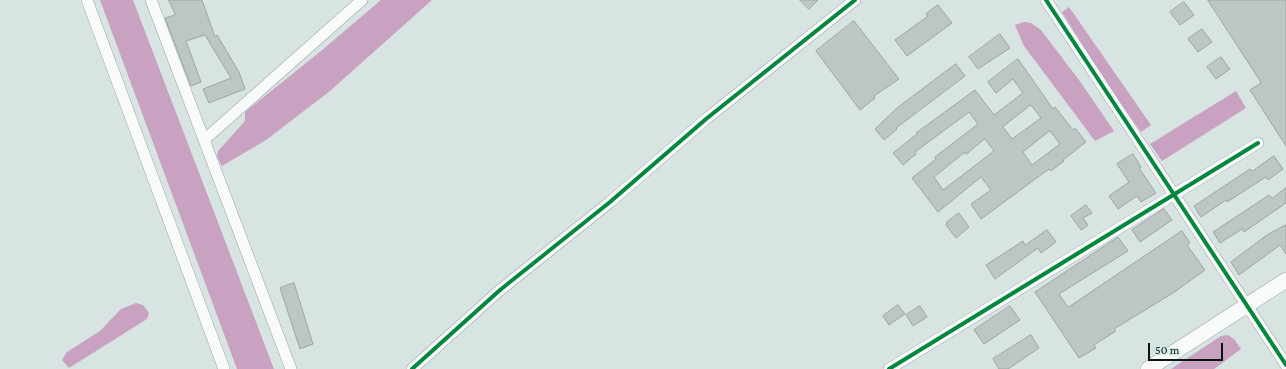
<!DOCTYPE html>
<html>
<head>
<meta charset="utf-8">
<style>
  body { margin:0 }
  #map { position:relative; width:1286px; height:369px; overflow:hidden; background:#d8e4e2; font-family:"Crimson Pro",serif }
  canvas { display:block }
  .scale { position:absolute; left:1148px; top:343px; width:75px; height:18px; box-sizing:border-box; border:2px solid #0c1413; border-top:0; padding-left:5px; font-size:12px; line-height:14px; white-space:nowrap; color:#0c1413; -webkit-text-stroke:3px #d2eae6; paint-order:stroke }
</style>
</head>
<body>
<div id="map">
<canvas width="1286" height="369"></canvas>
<div class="scale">50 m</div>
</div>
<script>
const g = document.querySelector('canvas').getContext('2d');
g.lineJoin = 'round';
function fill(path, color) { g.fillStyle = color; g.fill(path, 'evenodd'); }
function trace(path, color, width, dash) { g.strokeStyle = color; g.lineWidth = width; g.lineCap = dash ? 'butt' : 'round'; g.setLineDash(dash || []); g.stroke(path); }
fill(new Path2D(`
  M100 0H133L274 369H237Z
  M381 0H432L330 91 266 140 222 166 217 157 218 151 245 121V112L321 51Z
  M1069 7 1151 125 1141 132 1107 84 1062 12Z
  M1024 22 1031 23 1041 30 1079 80 1114 131 1095 141 1024 46 1015 25Z
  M1236 91 1246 108 1162 161 1150 144Z
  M136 303 143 305 149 313 147 319 69 368 62 360 67 352 100 331 121 309Z
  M1228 335 1234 339 1241 349 1214 369H1171L1221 336Z`), '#c8a2c0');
const building = new Path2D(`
  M169 0H202L215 37 217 35 239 72 245 89 209 103 203 89 231 78 205 35 186 41 201 82 191 86 165 18 175 15Z
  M800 0H818L809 9Z
  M1208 0H1286V146L1250 90 1261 83Z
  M1184 2 1194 15 1180 25 1170 12Z
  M938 5 952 23 907 56 895 40 928 16 926 14Z
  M854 21 899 79 874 96 875 98 860 110 816 51Z
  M1202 29 1212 42 1198 52 1188 39Z
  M1000 34 1010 48 978 69 969 57Z
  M1221 57 1230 69 1216 79 1207 67Z
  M1018 59 1053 109 1055 107 1073 130 1075 128 1086 142 1063 160 1064 161 1051 171 1049 169 981 219 971 204 991 190 981 177 938 212 912 178 936 159 935 157 978 124 969 112 915 152 916 154 903 165 893 153 917 134 916 133 975 90 994 115 1023 93 1013 79 996 93 988 82ZM1031 105 1041 118 1012 139 1003 127ZM1050 131 1060 144 1032 165 1023 152ZM985 139 994 151 943 190 934 177 965 152 966 154Z
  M956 64 965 76 896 128 897 129 884 140 875 129 897 108Z
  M1133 154 1141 167 1139 168 1156 193 1141 202 1137 196 1118 209 1109 196 1129 182 1117 164Z
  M1274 156 1283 169 1268 180 1266 177 1227 202 1226 200 1201 217 1194 206 1250 169 1252 171Z
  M1286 188V203L1244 232 1242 229 1220 243 1213 232 1269 195 1272 198Z
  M1086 205 1092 213 1083 218 1088 225 1081 230 1071 216Z
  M1164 209 1172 220 1140 242 1132 230Z
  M959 213 969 227 956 238 946 225 947 222Z
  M1286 225V254L1280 245 1239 275 1231 262 1267 235Z
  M1047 230 1056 242 1041 253 1038 248 995 279 986 265 1023 241 1025 245Z
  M1182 231 1190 243 1187 245 1205 270 1173 293 1114 329 1116 331 1094 345 1096 348 1079 358 1035 292 1118 237 1128 251 1059 294 1068 307Z
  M294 283 313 344 300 349 280 288Z
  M898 305 905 314 889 325 883 316Z
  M920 306 927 317 913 326 906 315Z
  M1010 306 1020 320 984 344 974 330Z
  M1031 335 1039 348 1008 369H999L993 359Z`);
fill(building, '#bcc7c5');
trace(building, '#9ca5a4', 1);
const minor = new Path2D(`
  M87 0 224 369
  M151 0 291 369
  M1046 0 1286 365
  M204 140 362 0
  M412 369 500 290 610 202 706 119 855 0
  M889 369 1258 143`);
const secondary = new Path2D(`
  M1148 369 1286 280`);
trace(minor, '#9ba4a3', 12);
trace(secondary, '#9ba4a3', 16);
trace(minor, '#f9fbfb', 11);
trace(secondary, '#f9fbfb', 15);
trace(new Path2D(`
  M1046 0 1286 365
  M412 369 500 290 610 202 706 119 855 0
  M889 369 1258 143`), '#00873e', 4);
</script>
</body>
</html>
